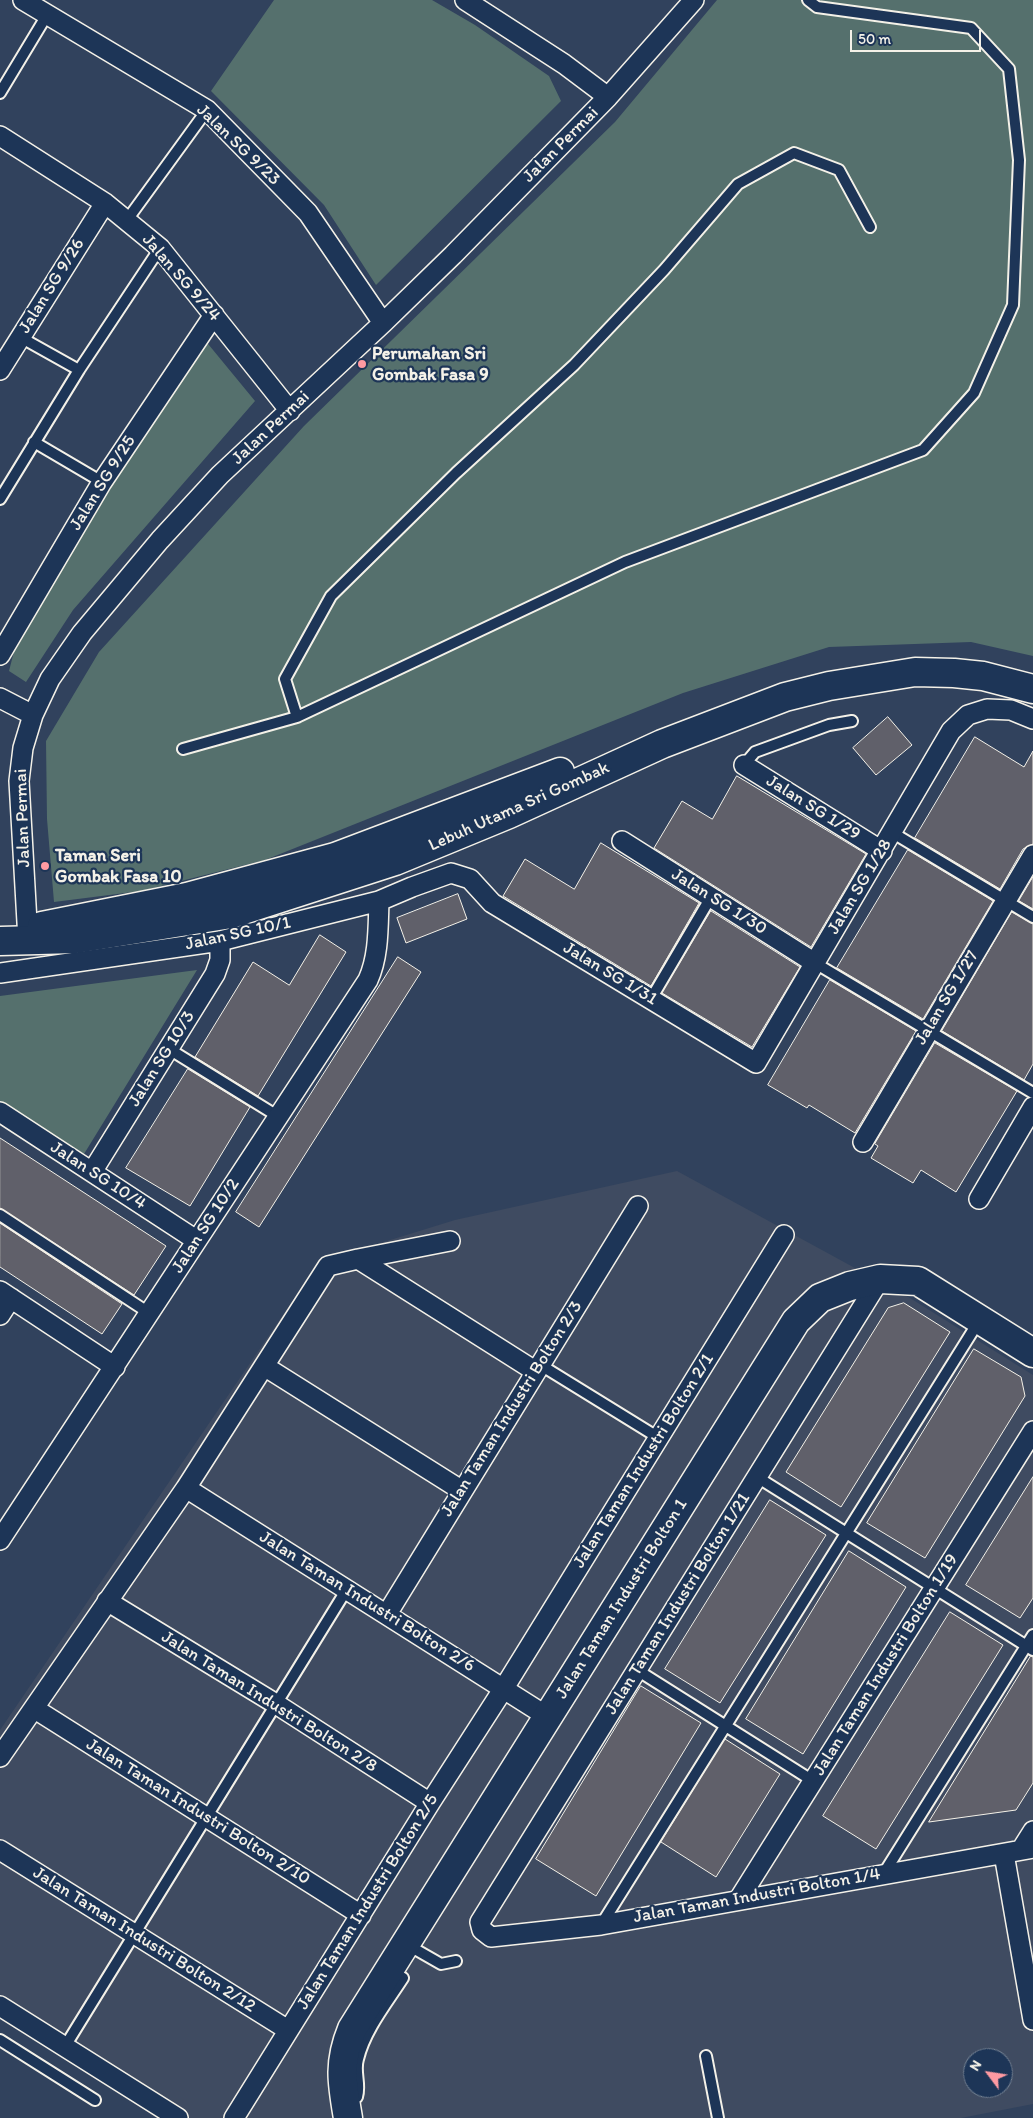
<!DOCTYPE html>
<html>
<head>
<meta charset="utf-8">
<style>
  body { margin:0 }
  #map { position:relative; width:1033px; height:2118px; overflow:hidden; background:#31425d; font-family:Itim,sans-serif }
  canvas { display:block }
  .north { position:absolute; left:963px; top:2048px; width:50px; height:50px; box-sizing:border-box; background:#1d3557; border:1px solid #738091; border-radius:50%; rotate:301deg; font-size:14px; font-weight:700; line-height:20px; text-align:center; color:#f4f1e8 }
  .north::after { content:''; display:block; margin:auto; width:18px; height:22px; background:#ff9aa2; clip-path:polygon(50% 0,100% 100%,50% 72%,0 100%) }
  .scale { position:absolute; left:850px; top:30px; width:131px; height:22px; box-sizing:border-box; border:2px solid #f4f1e8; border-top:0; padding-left:6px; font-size:15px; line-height:18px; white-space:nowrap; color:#f4f1e8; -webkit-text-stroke:4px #1d3557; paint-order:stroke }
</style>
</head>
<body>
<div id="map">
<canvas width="1033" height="2118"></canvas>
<div class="north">N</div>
<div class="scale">50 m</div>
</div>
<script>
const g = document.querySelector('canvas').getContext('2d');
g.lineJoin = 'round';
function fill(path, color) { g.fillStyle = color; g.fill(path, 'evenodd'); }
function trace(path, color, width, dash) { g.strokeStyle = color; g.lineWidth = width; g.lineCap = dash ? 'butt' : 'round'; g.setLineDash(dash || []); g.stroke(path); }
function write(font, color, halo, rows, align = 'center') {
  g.font = font + ' Itim,sans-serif'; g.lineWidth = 4.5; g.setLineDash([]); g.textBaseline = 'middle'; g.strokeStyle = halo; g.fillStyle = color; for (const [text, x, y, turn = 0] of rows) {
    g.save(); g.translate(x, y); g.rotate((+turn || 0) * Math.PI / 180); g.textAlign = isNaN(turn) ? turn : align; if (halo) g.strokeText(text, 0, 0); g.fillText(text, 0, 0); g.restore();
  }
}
fill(new Path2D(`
  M677 1171 910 1298 1033 1375V2104L961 2118H157L0 2016V1730L319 1262 455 1220ZM973 2058H1003V2088H973Z`), '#3f4b61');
fill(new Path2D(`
  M274 0H432L475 25 549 76 561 101 376 285 324 205 211 91Z
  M717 0H1033V656L971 642 829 647 683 693 265 860 141 891 54 902 47 819 46 741 99 652 304 426 615 122Z
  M204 339 255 401 73 610 26 682 9 671 19 632 137 437Z
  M197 970 84 1154 0 1101V996Z`), '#55706d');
const building = new Path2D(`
  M888 717 912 745 876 775 853 748Z
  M975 737 1024 767 1033 751V844L1023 849 1000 889 915 838Z
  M737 776 866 854 811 947 654 848 682 801 712 819Z
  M601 843 699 903 651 986 503 896 525 859 574 889Z
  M908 850 993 901 923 1019 837 968Z
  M1033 877V909L1019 901Z
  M458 894 467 919 406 943 397 918Z
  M711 911 800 967 752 1047 662 993Z
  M1012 912 1033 924V1064L1024 1080 942 1031Z
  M320 935 346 952 258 1096 195 1057 253 962 289 985Z
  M398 957 421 972 259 1227 236 1212Z
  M830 980 916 1031 855 1133 809 1105 807 1108 768 1085Z
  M935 1043 1017 1091 956 1192 921 1170 913 1183 871 1158 878 1146 875 1144Z
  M188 1069 250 1107 190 1206 126 1168Z
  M0 1138 166 1246 134 1295 0 1208Z
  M0 1223 122 1304 102 1334 0 1267Z
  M904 1303 950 1332 841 1507 786 1472 888 1308Z
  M974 1349 1021 1377 1025 1396 925 1558 867 1523Z
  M1033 1477V1598L1020 1618 966 1585Z
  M770 1500 826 1535 720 1703 665 1669Z
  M849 1551 906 1587 803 1754 746 1719Z
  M950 1612 1003 1645 876 1849 823 1816Z
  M1031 1656 1033 1657V1783L1016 1810 929 1822Z
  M641 1686 701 1723 596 1896 536 1859Z
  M725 1739 780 1774 716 1877 661 1842Z`);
fill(building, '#60606a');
trace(building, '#f4f1e8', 1);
const lane = new Path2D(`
  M808 0 817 7 971 28 1009 69 1019 160 1013 305 974 393 923 450 625 562 297 717 285 679 331 596 456 473 574 365 664 270 738 184 794 153 839 170 870 227
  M0 93 47 15
  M127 220 207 110
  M20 337 79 370
  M34 442 102 482
  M0 499 79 370 160 248
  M183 749 297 717
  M744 765 755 752 829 725 852 721
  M893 833 1033 917
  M815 963 1033 1093
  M651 999 711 897
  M169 1049 279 1117
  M0 1215 149 1313
  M539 1364 659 1438
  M757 1477 1033 1650
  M637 1670 813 1781
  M884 1873 1033 1635
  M601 1925 979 1321
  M406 1944 441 1964 456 1961
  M0 2040 95 2100
  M64 2048 347 1589
  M706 2056 718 2118
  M349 2100 357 2097C361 2084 354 2072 358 2059 365 2030 387 2003 403 1978L390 1970`);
const street = new Path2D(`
  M23 0 207 110 308 213 383 323
  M465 0 564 64 608 97
  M0 136 105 203 160 248 290 411
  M0 370 105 203
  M0 655 102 482 214 315
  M0 698 33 715
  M744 765 882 851
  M622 841 815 963
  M28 940 19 781 23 748 33 715 50 679 82 633 160 540 220 475 383 323 453 255 608 97 694 0
  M0 973 220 941 379 901 412 887 451 873 470 879 492 903 756 1063 951 731 968 715 987 709 1011 710 1033 719
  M0 1112 196 1240
  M863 1142 1033 855
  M92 1172 215 974 220 960V941
  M979 1199 1033 1107
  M358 1259 535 1371
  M880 1279 480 1922 482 1930 491 1937 601 1925 1033 1848
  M0 1291 115 1367
  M0 1315 11 1298
  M264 1366 461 1490
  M186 1488 548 1717
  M0 1540 368 980C379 956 378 927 379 901
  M107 1601 276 1704 430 1803
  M387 1614 638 1206
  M35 1709 361 1915
  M0 1757 186 1488 328 1266 358 1259 450 1241
  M0 1850 288 2030
  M1021 1850 1033 1831
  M1004 1854 1033 2020
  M739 1899 1033 1431
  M0 2006 178 2118
  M234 2118 430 1803 504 1688 784 1235`);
const secondary = new Path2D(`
  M42 926 187 897 335 857 560 772
  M0 941 76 939 231 914 395 861 509 814 662 744 785 697 829 686 915 672 954 673 983 676 1033 689
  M348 2118C342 2083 338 2063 352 2029L796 1321 820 1298 850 1286 880 1279 918 1281 1033 1353`);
trace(lane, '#f4f1e8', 14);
trace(street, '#f4f1e8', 22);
trace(secondary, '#f4f1e8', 31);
trace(lane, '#1d3557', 10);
trace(street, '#1d3557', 19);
trace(secondary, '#1d3557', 28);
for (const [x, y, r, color] of [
  [362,364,5,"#ff9aa2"],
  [45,866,5,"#ff9aa2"]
]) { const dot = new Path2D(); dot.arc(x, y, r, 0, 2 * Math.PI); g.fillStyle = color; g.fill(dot); trace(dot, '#1d3557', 2); }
write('18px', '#f4f1e8', '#1d3557', [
  ["Jalan SG 9/23",238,145,44],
  ["Jalan Permai",561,145,-45],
  ["Jalan SG 9/24",181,278,49],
  ["Jalan SG 9/26",52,286,-58],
  ["Jalan Permai",271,428,-43],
  ["Jalan SG 9/25",103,483,-58],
  ["Lebuh Utama Sri Gombak",519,807,-24],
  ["Jalan SG 1/29",813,808,32],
  ["Jalan Permai",23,818,-92],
  ["Jalan SG 1/28",860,887,-59],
  ["Jalan SG 1/30",719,902,32],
  ["Jalan SG 10/1",238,934,-12],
  ["Jalan SG 1/31",610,974,31],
  ["Jalan SG 1/27",947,998,-59],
  ["Jalan SG 10/3",162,1059,-58],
  ["Jalan SG 10/4",98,1176,33],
  ["Jalan SG 10/2",206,1226,-57],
  ["Jalan Taman Industri Bolton 2/3",512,1409,-58],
  ["Jalan Taman Industri Bolton 2/1",644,1461,-58],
  ["Jalan Taman Industri Bolton 1",622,1599,-58],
  ["Jalan Taman Industri Bolton 2/6",367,1602,32],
  ["Jalan Taman Industri Bolton 1/21",678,1604,-58],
  ["Jalan Taman Industri Bolton 1/19",886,1665,-58],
  ["Jalan Taman Industri Bolton 2/8",269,1702,32],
  ["Jalan Taman Industri Bolton 2/10",198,1812,32],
  ["Jalan Taman Industri Bolton 1/4",757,1896,-10],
  ["Jalan Taman Industri Bolton 2/5",368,1902,-58],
  ["Jalan Taman Industri Bolton 2/12",144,1940,32]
]);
write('bold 18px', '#f4f1e8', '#1d3557', [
  ["Perumahan Sri",372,354],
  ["Gombak Fasa 9",372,375],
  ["Taman Seri",55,856],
  ["Gombak Fasa 10",55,877]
], 'left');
</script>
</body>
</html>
